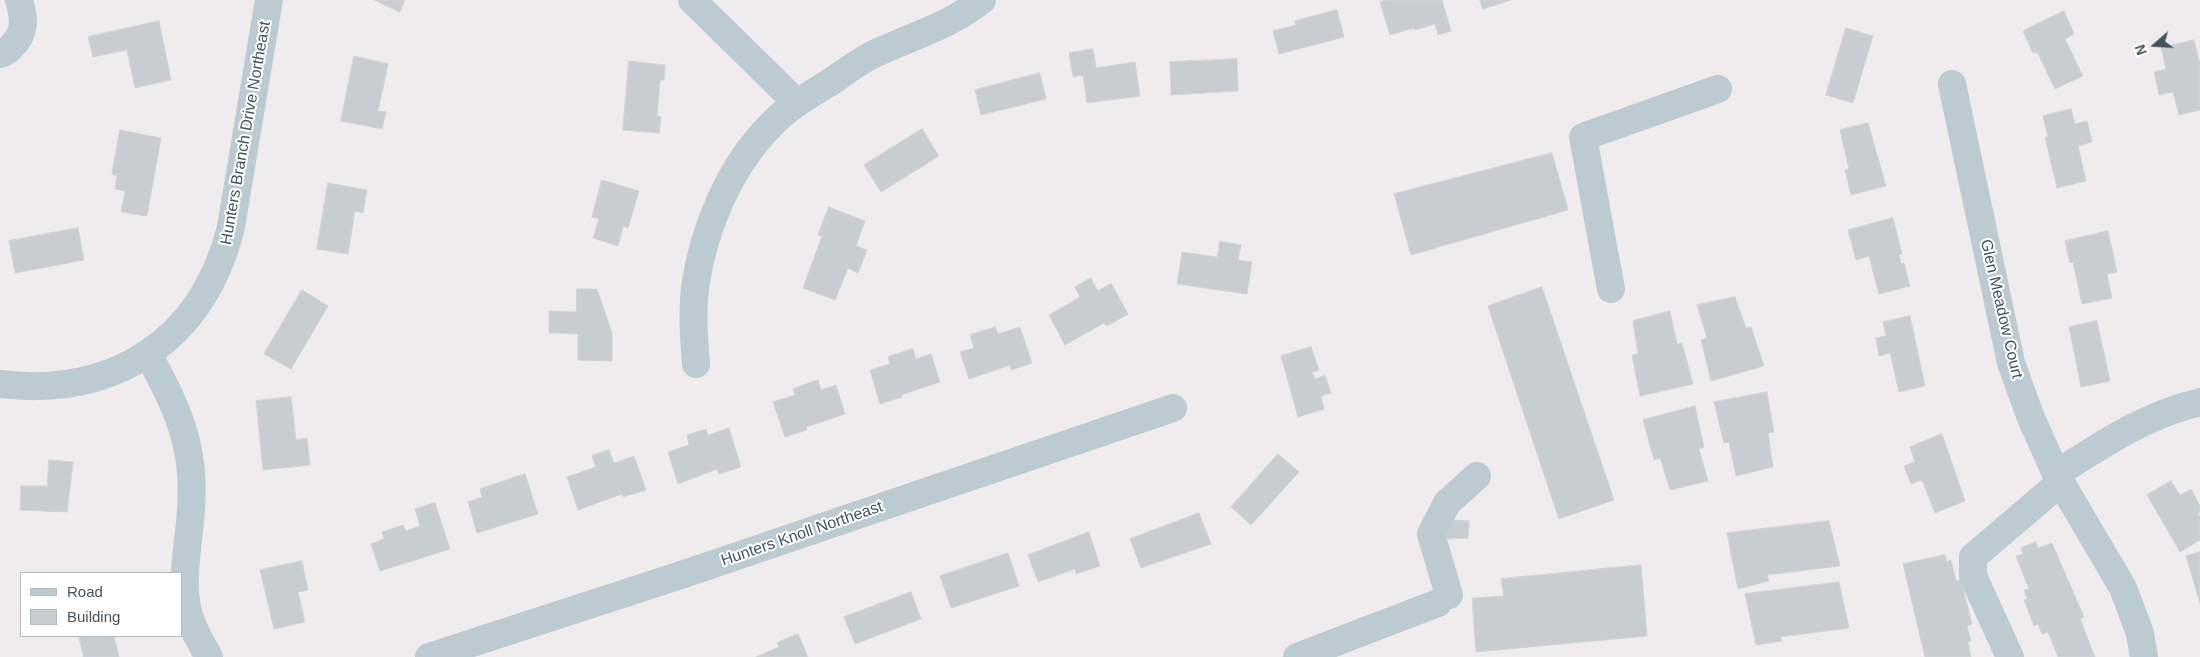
<!DOCTYPE html>
<html>
<head>
<meta charset="utf-8">
<style>
  body { margin:0 }
  #map { position:relative; width:2200px; height:657px; overflow:hidden; background:#f0eced; font-family:Arial,sans-serif }
  canvas { display:block }
  .legend { position:absolute; left:20px; top:572px; width:162px; height:65px; box-sizing:border-box; background:#fff; border:1px solid #b4babe; margin:0; padding:6px 9px; list-style:none; font-size:15px; color:#43535c }
  .legend li { display:flex; align-items:center; gap:10px; height:25px }
  .legend b { width:25px; border:1px solid #b4babe }
  .north { position:absolute; left:2130px; top:20px; width:50px; height:50px; -webkit-text-stroke:4px #fff; paint-order:stroke; rotate:251deg; font-size:14px; font-weight:700; line-height:20px; text-align:center; color:#43535c }
  .north::after { content:''; display:block; margin:auto; width:18px; height:22px; background:#43535c; clip-path:polygon(50% 0,100% 100%,50% 72%,0 100%) }
</style>
</head>
<body>
<div id="map">
<canvas width="2200" height="657"></canvas>
<ul class="legend">
<li><b style="height:6px;background:#bccad1"></b>Road</li>
<li><b style="height:14px;background:#c8cdd2"></b>Building</li>
</ul>
<div class="north">N</div>
</div>
<script>
const g = document.querySelector('canvas').getContext('2d');
g.lineJoin = 'round';
function fill(path, color) { g.fillStyle = color; g.fill(path, 'evenodd'); }
function trace(path, color, width, dash) { g.strokeStyle = color; g.lineWidth = width; g.lineCap = dash ? 'butt' : 'round'; g.setLineDash(dash || []); g.stroke(path); }
function write(font, color, halo, rows, align = 'center') {
  g.font = font + ' Arial,sans-serif'; g.lineWidth = 4; g.setLineDash([]); g.textBaseline = 'middle'; g.strokeStyle = halo; g.fillStyle = color; for (const [text, x, y, turn = 0] of rows) {
    g.save(); g.translate(x, y); g.rotate((+turn || 0) * Math.PI / 180); g.textAlign = isNaN(turn) ? turn : align; if (halo) g.strokeText(text, 0, 0); g.fillText(text, 0, 0); g.restore();
  }
}
const building = new Path2D(`
  M375 0H405L400 12Z
  M1386 0H1442L1451 31 1438 35 1435 24 1415 30 1414 28 1390 35 1380 2Z
  M1480 0H1511L1483 9Z
  M1337 10 1344 37 1279 54 1273 31 1296 25 1295 21Z
  M2064 11 2074 34 2065 39 2083 76 2055 89 2037 52 2033 53 2023 31Z
  M159 21 171 80 135 88 127 50 93 57 88 37Z
  M1846 28 1873 36 1853 103 1826 95Z
  M2194 40 2200 64V110L2179 115 2173 92 2159 95 2154 72 2166 69 2161 48Z
  M1093 49 1096 68 1135 62 1140 96 1087 103 1083 75 1073 77 1069 53Z
  M354 56 388 64 378 111 386 112 382 129 341 121Z
  M1237 59 1238 91 1171 95 1170 62Z
  M629 61 665 65 664 80H660L657 116 661 117 659 133 623 130Z
  M1040 73 1046 99 981 115 975 90Z
  M2071 109 2075 124 2087 121 2092 142 2078 146 2086 181 2057 188 2045 137H2048L2043 116Z
  M1868 123 1886 186 1851 195 1845 170 1849 169 1840 130Z
  M922 129 939 156 881 192 864 165Z
  M120 130 161 138 147 216 121 212 125 191 115 189 117 175H112Z
  M1552 153 1568 210 1411 255 1394 194Z
  M602 180 639 191 628 228 623 226 618 246 593 238 599 219 592 217Z
  M328 183 367 190 363 213 355 211 348 254 317 249Z
  M829 207 865 221 856 246 867 250 858 273 848 268 835 300 803 288 822 236 818 235Z
  M1893 218 1902 254 1899 255 1901 264 1904 263 1910 286 1879 294 1869 256 1856 260 1848 230Z
  M78 228 84 260 15 273 9 241Z
  M2108 231 2117 272 2107 274 2112 298 2082 304 2073 262 2070 263 2065 241Z
  M1220 241 1241 245 1238 260 1252 262 1247 294 1177 284 1182 252 1217 257Z
  M1091 278 1098 291 1111 283 1128 314 1107 326 1104 323 1065 345 1049 315 1080 297 1075 287Z
  M1542 287 1614 500 1559 519 1488 306Z
  M577 289H597L612 333V361L578 360V334L549 333V311L576 312Z
  M302 290 328 306 291 369 264 354Z
  M1735 297 1746 328 1751 327 1764 366 1711 381 1701 340 1707 338 1697 305Z
  M1670 311 1677 344 1682 343 1693 384 1640 396 1632 355 1638 354 1633 321Z
  M1910 316 1925 386 1899 392 1890 353 1879 356 1876 338 1886 336 1883 322Z
  M2097 321 2110 381 2081 387 2069 327Z
  M996 327 998 334 1020 327 1032 363 1011 370 1010 365 969 379 960 352 974 348 970 335Z
  M1311 347 1319 370 1312 372 1315 379 1325 375 1331 393 1321 396 1324 409 1298 417 1281 356Z
  M913 349 916 359 931 354 940 382 901 395 902 397 880 404 870 370 890 364 888 357Z
  M818 380 821 390 836 385 845 414 806 427 807 430 785 437 773 402 795 395 793 389Z
  M1767 392 1774 432 1768 433 1773 467 1736 476 1729 442 1724 443 1714 402Z
  M291 397 296 440 307 438 310 465 263 470 256 401Z
  M1695 406 1704 447 1699 449 1708 481 1670 490 1660 458 1654 460 1643 420Z
  M729 428 741 467 719 474 717 469 678 484 668 452 689 445 687 435 706 429 708 435Z
  M1942 434 1965 501 1935 513 1922 480 1911 484 1904 466 1915 462 1910 447Z
  M609 450 614 463 634 456 646 490 623 497 622 494 578 510 567 477 596 467 592 456Z
  M1278 454 1299 472 1251 525 1231 507Z
  M49 460 73 462 67 512 20 510 21 486H47Z
  M525 474 538 514 477 533 468 502 482 497 480 489Z
  M2171 481 2180 495 2191 489 2200 506V512L2198 513 2200 517V540L2180 552 2147 495Z
  M435 503 450 549 380 571 371 544 384 539 382 532 403 525 406 531 420 526 415 509Z
  M1199 513 1211 544 1141 568 1130 539Z
  M1447 520 1469 521 1468 538 1446 539Z
  M1829 521 1840 566 1767 575 1769 581 1738 589 1727 533Z
  M1089 532 1100 566 1076 574 1075 569 1038 582 1028 555Z
  M2036 542 2038 548 2052 543 2084 617 2080 619 2095 657H2058L2048 632 2042 634 2038 624 2034 626 2024 600 2027 599 2024 590 2029 589 2016 556 2023 554 2021 548Z
  M2200 552V603L2186 556Z
  M1008 553 1019 586 951 608 940 576Z
  M1945 555 1947 562 1951 560 1956 581 1961 580 1972 624 1967 626 1971 641H1968L1971 657H1925L1903 564Z
  M302 561 308 590 298 592 305 622 274 629 260 570Z
  M1641 565 1647 636 1476 652 1472 598 1504 596 1501 579Z
  M1839 582 1849 628 1780 637 1782 641 1756 645 1745 594Z
  M911 592 921 619 855 644 844 617Z
  M798 634 808 657H756L779 647 777 643Z
  M79 636H114L119 657H84Z`);
fill(building, '#c8cdd2');
trace(building, '#d0d4d9', 1);
trace(new Path2D(`
  M692 0 797 103
  M0 54C6 53 9 49 13 45 26 32 24 17 19 0
  M1952 84 2011 363 2031 418 2056 474 2123 588 2140 633 2144 657
  M1611 289 1583 137 1718 89
  M148 354C166 387 183 419 189 456 192 473 192 493 191 510 189 544 180 578 188 612 192 628 201 643 209 657
  M696 364C694 339 692 314 695 288 703 230 729 167 771 125 788 107 811 94 832 81 845 72 857 63 870 56 908 37 949 27 982 0
  M0 384C115 398 203 340 231 227L269 0
  M2056 474C2103 444 2145 415 2200 402
  M1449 595 1431 534 1447 503 1477 476
  M429 657 681 575 1173 408
  M1297 657 1438 603
  M2010 657 1973 576V557L2061 482`), '#bccad1', 28);
write('16px', '#43535c', '#fff', [
  ["Hunters Branch Drive Northeast",246,133,-80],
  ["Glen Meadow Court",2001,309,77],
  ["Hunters Knoll Northeast",802,534,-19]
]);
</script>
</body>
</html>
